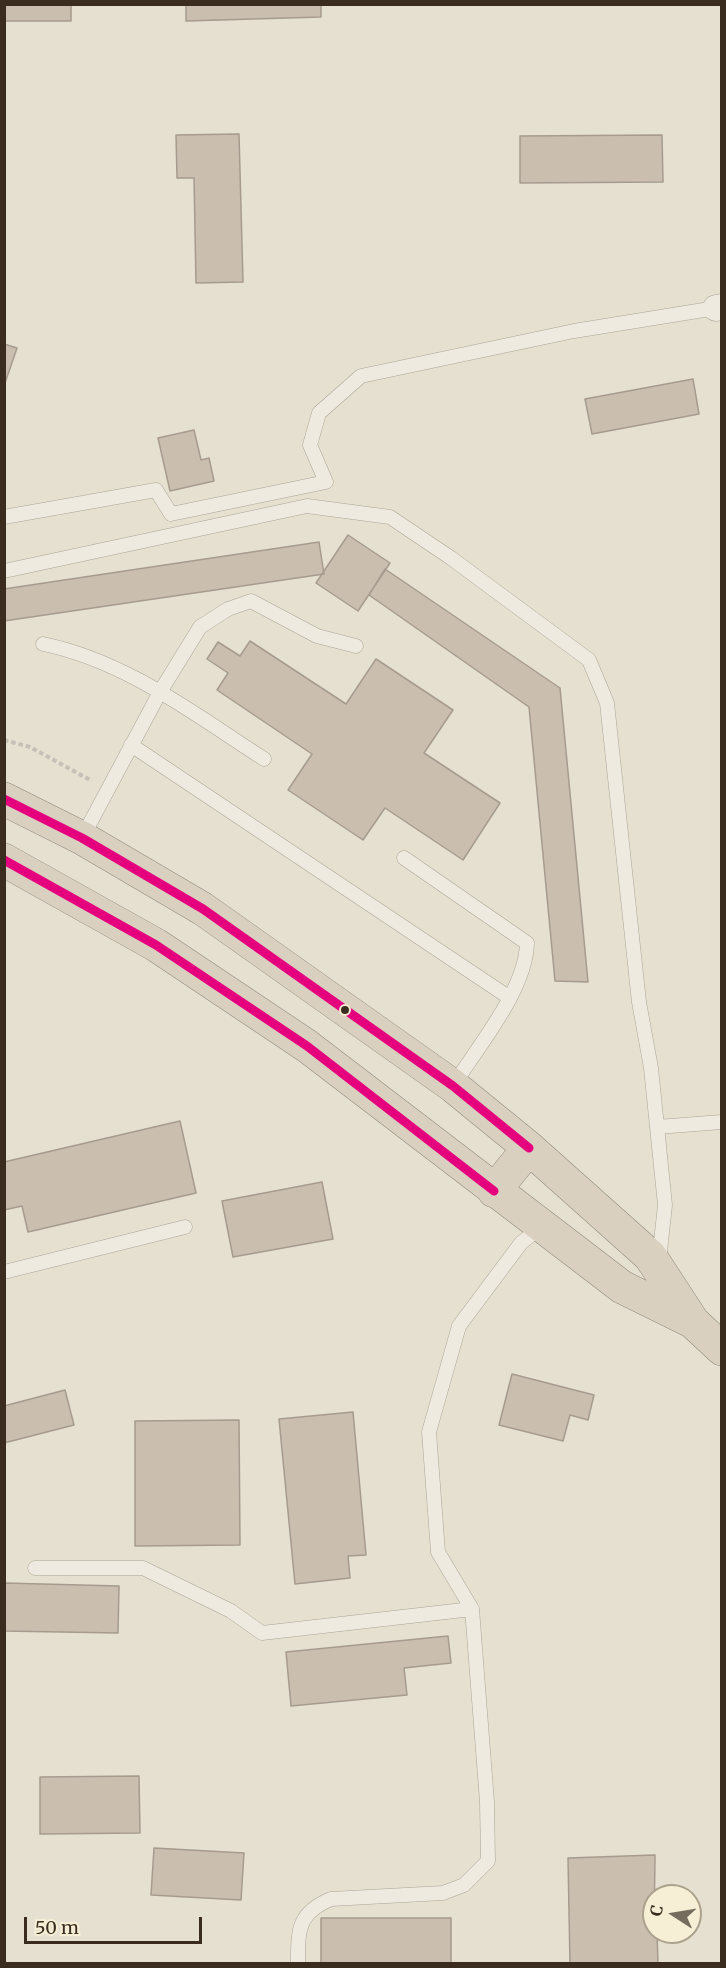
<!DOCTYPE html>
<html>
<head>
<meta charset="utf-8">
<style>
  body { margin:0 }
  #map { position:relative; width:726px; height:1968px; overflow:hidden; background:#e5e0cf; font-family:Merriweather,serif }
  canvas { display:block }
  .frame { position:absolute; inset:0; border:6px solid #3a2d1f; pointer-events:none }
  .north { position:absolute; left:642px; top:1884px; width:60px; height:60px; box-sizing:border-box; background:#f6eed5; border:2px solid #aba18c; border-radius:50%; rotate:282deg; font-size:16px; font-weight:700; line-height:24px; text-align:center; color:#3a2d1f }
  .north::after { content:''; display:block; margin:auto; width:21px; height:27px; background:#766c5d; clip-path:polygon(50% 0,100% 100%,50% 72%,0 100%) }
  .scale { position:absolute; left:24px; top:1917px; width:178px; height:27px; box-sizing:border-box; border:3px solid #3a2d1f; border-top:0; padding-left:8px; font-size:18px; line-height:21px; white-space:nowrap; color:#3a2d1f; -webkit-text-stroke:4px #f6eed5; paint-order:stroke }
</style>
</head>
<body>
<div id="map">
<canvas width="726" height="1968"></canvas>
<div class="frame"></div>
<div class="north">С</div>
<div class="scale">50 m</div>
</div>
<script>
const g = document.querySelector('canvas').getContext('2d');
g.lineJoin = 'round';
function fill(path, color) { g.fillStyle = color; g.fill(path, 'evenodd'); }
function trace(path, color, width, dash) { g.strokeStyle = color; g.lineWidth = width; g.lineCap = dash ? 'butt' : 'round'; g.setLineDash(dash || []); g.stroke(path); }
const building = new Path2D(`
  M4 4H71V21H4Z
  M186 4H321V17L186 21Z
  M239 134 243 282 196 283 194 178H177L176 135Z
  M662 135 663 182 520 183V136Z
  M4 344 17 348 4 386Z
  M693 379 699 414 592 434 585 399Z
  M194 430 201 460 209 458 214 481 170 491 158 438Z
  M348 535 390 563 358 611 316 583Z
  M319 542 324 574 4 621V589Z
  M385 569 560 688 588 982 555 981 529 707 369 595Z
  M250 641 346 704 376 659 453 710 424 753 500 803 463 860 385 808 363 840 288 790 312 754 217 690 228 673 207 659 218 642 240 656Z
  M180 1121 196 1193 28 1232 22 1206 4 1210V1162Z
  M322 1182 333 1239 233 1257 222 1201Z
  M512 1374 594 1395 588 1420 570 1415 563 1441 499 1425Z
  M65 1390 74 1425 4 1443V1406Z
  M353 1412 366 1555 348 1556 350 1578 295 1584 279 1419Z
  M239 1420 240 1545 135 1546V1421Z
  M4 1583 119 1586 118 1633 4 1631Z
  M448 1636 451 1663 404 1668 407 1695 291 1706 286 1652Z
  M139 1776 140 1833 40 1834V1777Z
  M154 1848 244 1853 241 1900 151 1895Z
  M655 1855 654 1932H657L658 1964H570L568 1858Z
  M321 1918H451V1964H321Z`);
fill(building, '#cabeaf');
trace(building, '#a69b8e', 1.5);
const lane = new Path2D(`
  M4 517 156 490 171 514 326 482 310 445 319 413 361 376 574 331 716 308
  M4 571 307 506 390 517 451 558 589 660 607 703 639 1002 651 1068 665 1205 659 1260
  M43 644C126 661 194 714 264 759
  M131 745 510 998
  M82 838 160 692 200 627 228 609 251 601 317 636 356 646
  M404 858 527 943C526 990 478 1046 453 1086
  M657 1127 722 1122
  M4 1272 185 1227
  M35 1568H143L231 1611 262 1633 472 1609
  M298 1964C298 1931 297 1913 331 1899L443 1893 464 1885 488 1861 487 1802 472 1609 438 1552 429 1432 459 1326 521 1243 541 1227`);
const street = new Path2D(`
  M716 308 722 307`);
const highway = new Path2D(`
  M4 799 82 838 203 909 453 1086 529 1148 650 1256 693 1322 722 1349
  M4 860 156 945 307 1046 622 1287 691 1321
  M494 1191 529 1148`);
trace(lane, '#aba497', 15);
trace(street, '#aba497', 27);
trace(highway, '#908a7e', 34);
trace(new Path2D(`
  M4 740 30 747 92 781`), '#c6c1b7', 4, [4.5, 3]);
trace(lane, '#eeeae0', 14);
trace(street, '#eeeae0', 26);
trace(highway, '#d9d0bf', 33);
trace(new Path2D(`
  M4 799 82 838 203 909 453 1086 529 1148
  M4 860 156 945 307 1046 494 1191`), '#e5007d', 9);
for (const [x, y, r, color] of [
  [345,1010,5,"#3a2d1f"]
]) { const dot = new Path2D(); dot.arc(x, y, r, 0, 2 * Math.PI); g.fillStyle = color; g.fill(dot); trace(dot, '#f6eed5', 2); }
</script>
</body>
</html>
